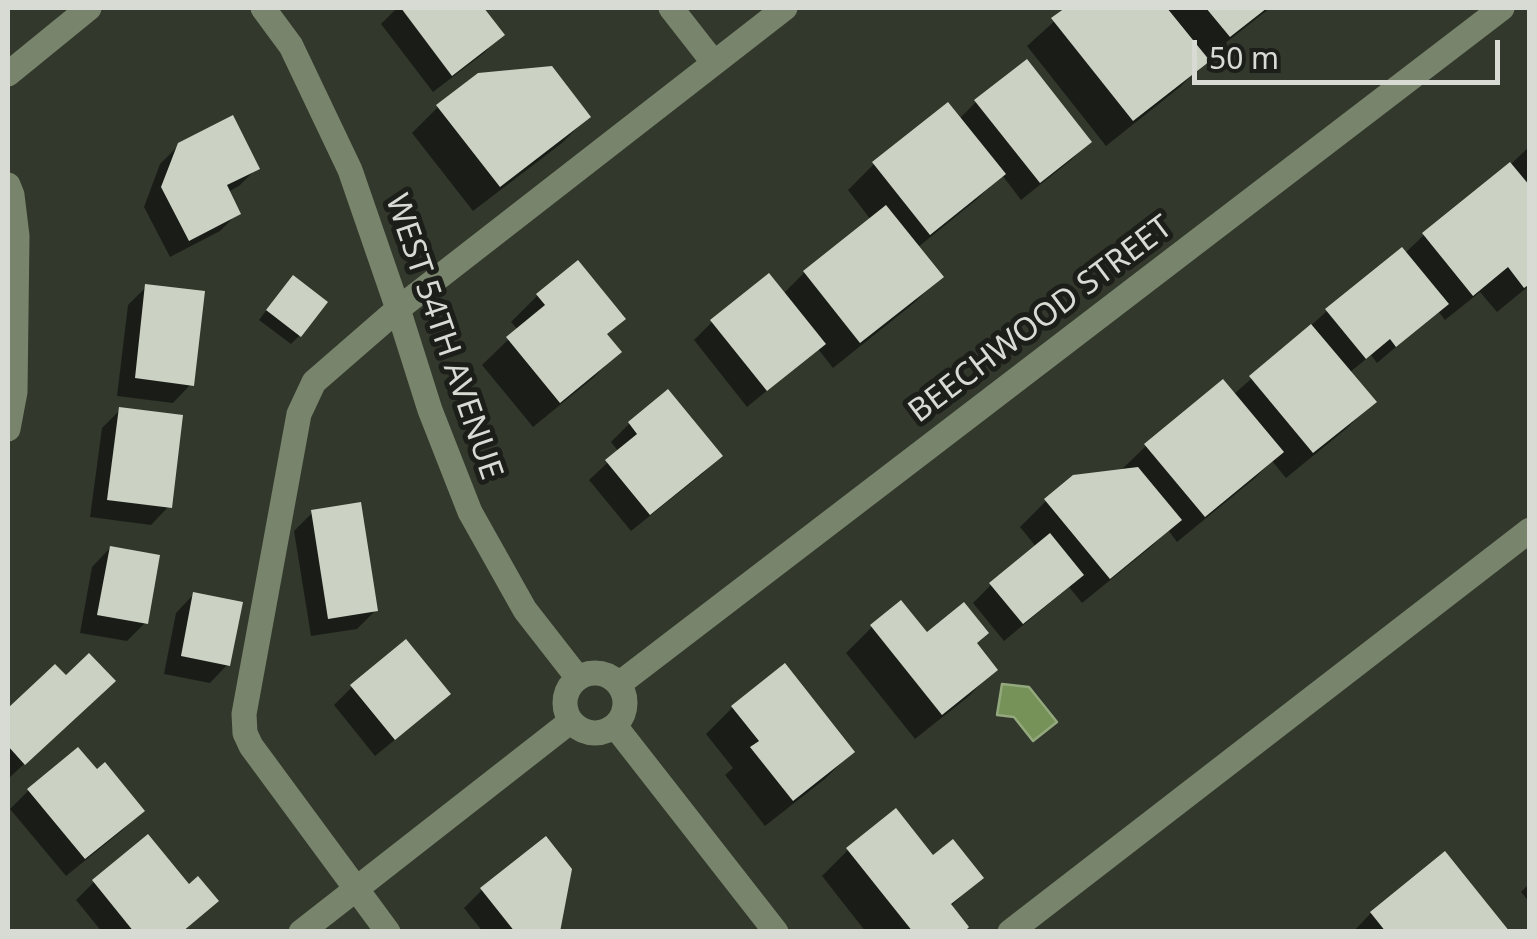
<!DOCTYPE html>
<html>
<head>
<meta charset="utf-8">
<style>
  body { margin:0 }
  #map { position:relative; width:1537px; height:939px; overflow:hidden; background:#32382c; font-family:"Noto Sans",sans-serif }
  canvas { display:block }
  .frame { position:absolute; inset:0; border:10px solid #d7dbd4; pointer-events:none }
  .scale { position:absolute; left:1192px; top:40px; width:308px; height:45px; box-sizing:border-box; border:5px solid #d7dbd4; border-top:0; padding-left:12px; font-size:30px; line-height:35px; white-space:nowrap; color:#d7dbd4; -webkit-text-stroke:8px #1b1e19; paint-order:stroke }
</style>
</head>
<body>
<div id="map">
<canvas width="1537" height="939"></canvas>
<div class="frame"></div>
<div class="scale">50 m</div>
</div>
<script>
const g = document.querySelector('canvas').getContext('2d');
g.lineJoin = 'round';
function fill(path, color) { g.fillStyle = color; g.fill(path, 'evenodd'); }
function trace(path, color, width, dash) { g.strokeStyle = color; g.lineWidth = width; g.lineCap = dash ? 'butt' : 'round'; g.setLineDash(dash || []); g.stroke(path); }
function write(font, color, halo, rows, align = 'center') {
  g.font = font + ' "Noto Sans",sans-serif'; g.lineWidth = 10; g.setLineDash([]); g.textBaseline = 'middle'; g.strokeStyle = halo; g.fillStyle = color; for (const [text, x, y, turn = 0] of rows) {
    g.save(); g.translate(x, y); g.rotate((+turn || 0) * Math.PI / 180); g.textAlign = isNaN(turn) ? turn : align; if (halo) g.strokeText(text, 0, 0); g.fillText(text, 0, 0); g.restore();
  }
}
const water = new Path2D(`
  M1002 684 1029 687 1057 722 1033 741 1014 717 997 715Z`);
fill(water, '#779258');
trace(water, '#94a87d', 2.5);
fill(new Path2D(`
  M397 8H481L502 34 484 53 433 92 381 24Z
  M1069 8H1270L1205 59 1206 61 1180 87 1106 146 1027 46Z
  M976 102 1089 142 1071 160 1021 200 1002 175 976 200 917 248 940 277 914 303 833 368 818 349 747 407 694 340 712 322 783 294 804 273 871 220 848 190 874 164 959 119Z
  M438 107 588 117 562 143 473 211 412 133Z
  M179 145 257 168 239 186 228 192 238 213 220 231 170 257 144 207 160 164Z
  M1530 146V285L1497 312 1480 292 1445 320 1438 311 1377 363 1371 355 1349 373 1373 402 1347 428 1286 478 1272 461 1255 478 1177 542 1168 530 1152 546 1082 603 1069 587 1004 641 973 603 991 585 1037 548 1020 527 1046 501 1120 471 1146 446 1233 395 1327 311 1401 250 1404 254 1424 235 1510 165Z
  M577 263 605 335 619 352 593 378 533 427 482 365 518 330 511 322 537 296Z
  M146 287 191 384 173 403 117 396 128 305Z
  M284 287 299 336 291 344 259 320Z
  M668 393 720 456 702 474 631 531 589 480 619 452 611 442 629 424Z
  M120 410 169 506 151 525 90 517 102 428Z
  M312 513 376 610 357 629 311 636 294 531Z
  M110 548 146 622 127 641 80 633 92 567Z
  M194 594 228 664 210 683 164 674 176 613Z
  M872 627 974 644 995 669 969 696 915 739 846 653Z
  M55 667 66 678 94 699 8 779V711Z
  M784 667 852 752 826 778 765 826 725 775 733 768 706 734 732 708Z
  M352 687 447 694 429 712 375 756 334 705Z
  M78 751 96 773 142 810 124 829 66 876 10 809 28 791Z
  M848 850 932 858 980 878 950 907 962 932H866L822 876Z
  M94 882 189 887 216 901 182 932H102L76 900Z
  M1530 883V903L1521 892Z
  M482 890 558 932H483L464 908Z
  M1371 913 1507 932H1353Z`), '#0007');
fill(new Path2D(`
  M401 8H484L505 35 452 76Z
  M1065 8H1167L1210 61 1133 121 1051 18Z
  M1206 8H1267L1230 37Z
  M1027 59 1092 142 1040 183 974 100Z
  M552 66 591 117 500 187 436 105 478 73Z
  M948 102 1006 174 930 235 872 162Z
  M233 115 260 169 227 185 241 214 189 241 161 187 178 143Z
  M1510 162 1530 186V284L1524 288 1508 267 1473 296 1422 233Z
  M886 205 944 277 860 343 803 271Z
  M1402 247 1449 304 1396 347 1390 339 1366 359 1325 309Z
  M578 260 626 319 607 334 622 352 560 403 506 337 545 305 536 294Z
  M769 273 826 344 767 391 710 320Z
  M293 275 328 302 301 337 266 310Z
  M145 284 205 291 194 386 135 378Z
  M1311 324 1377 402 1313 453 1249 376Z
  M1223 379 1284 452 1205 517 1144 444Z
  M668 389 723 456 650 515 605 460 637 434 628 422Z
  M119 407 183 415 172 508 107 500Z
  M1138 467 1182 520 1110 579 1044 499 1073 475Z
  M361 502 378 611 328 619 311 510Z
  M1050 533 1084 575 1023 624 989 583Z
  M110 546 160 555 148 624 97 615Z
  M193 592 243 602 230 666 181 656Z
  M901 600 927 632 964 602 989 633 977 643 998 670 942 715 870 625Z
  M406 639 451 694 395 740 350 685Z
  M89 653 116 681 25 765 8 746V708L55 664 66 675Z
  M785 663 855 752 793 801 750 747 759 741 731 706Z
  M78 747 97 769 105 762 145 811 85 859 27 789Z
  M896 808 933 855 953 839 984 878 951 904 969 927 964 932H913L846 848Z
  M148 834 189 884 198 876 219 901 182 932H134L92 880Z
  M546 836 572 869 560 932H515L480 888Z
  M1445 851 1510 932H1386L1370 912Z`), '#cbd2c4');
trace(new Path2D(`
  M263 8 291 46 350 170 398 309 430 410 470 512 525 610 578 678
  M671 8 714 63
  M8 74 89 8
  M8 185 12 195 17 236 15 392 8 429
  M565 703a30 30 0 1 1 60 0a30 30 0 1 1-60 0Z
  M619 684 1502 8
  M615 726 776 932
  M301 932 571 721
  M388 932 251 746 245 733 244 714 299 414 314 382 398 309 785 8
  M1010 932 1530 530`), '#78846b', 25);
write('32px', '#d7dbd4', '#1b1e19', [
  ["BEECHWOOD STREET",1041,320,-37],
  ["WEST 54TH AVENUE",443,337,71]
]);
</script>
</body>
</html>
